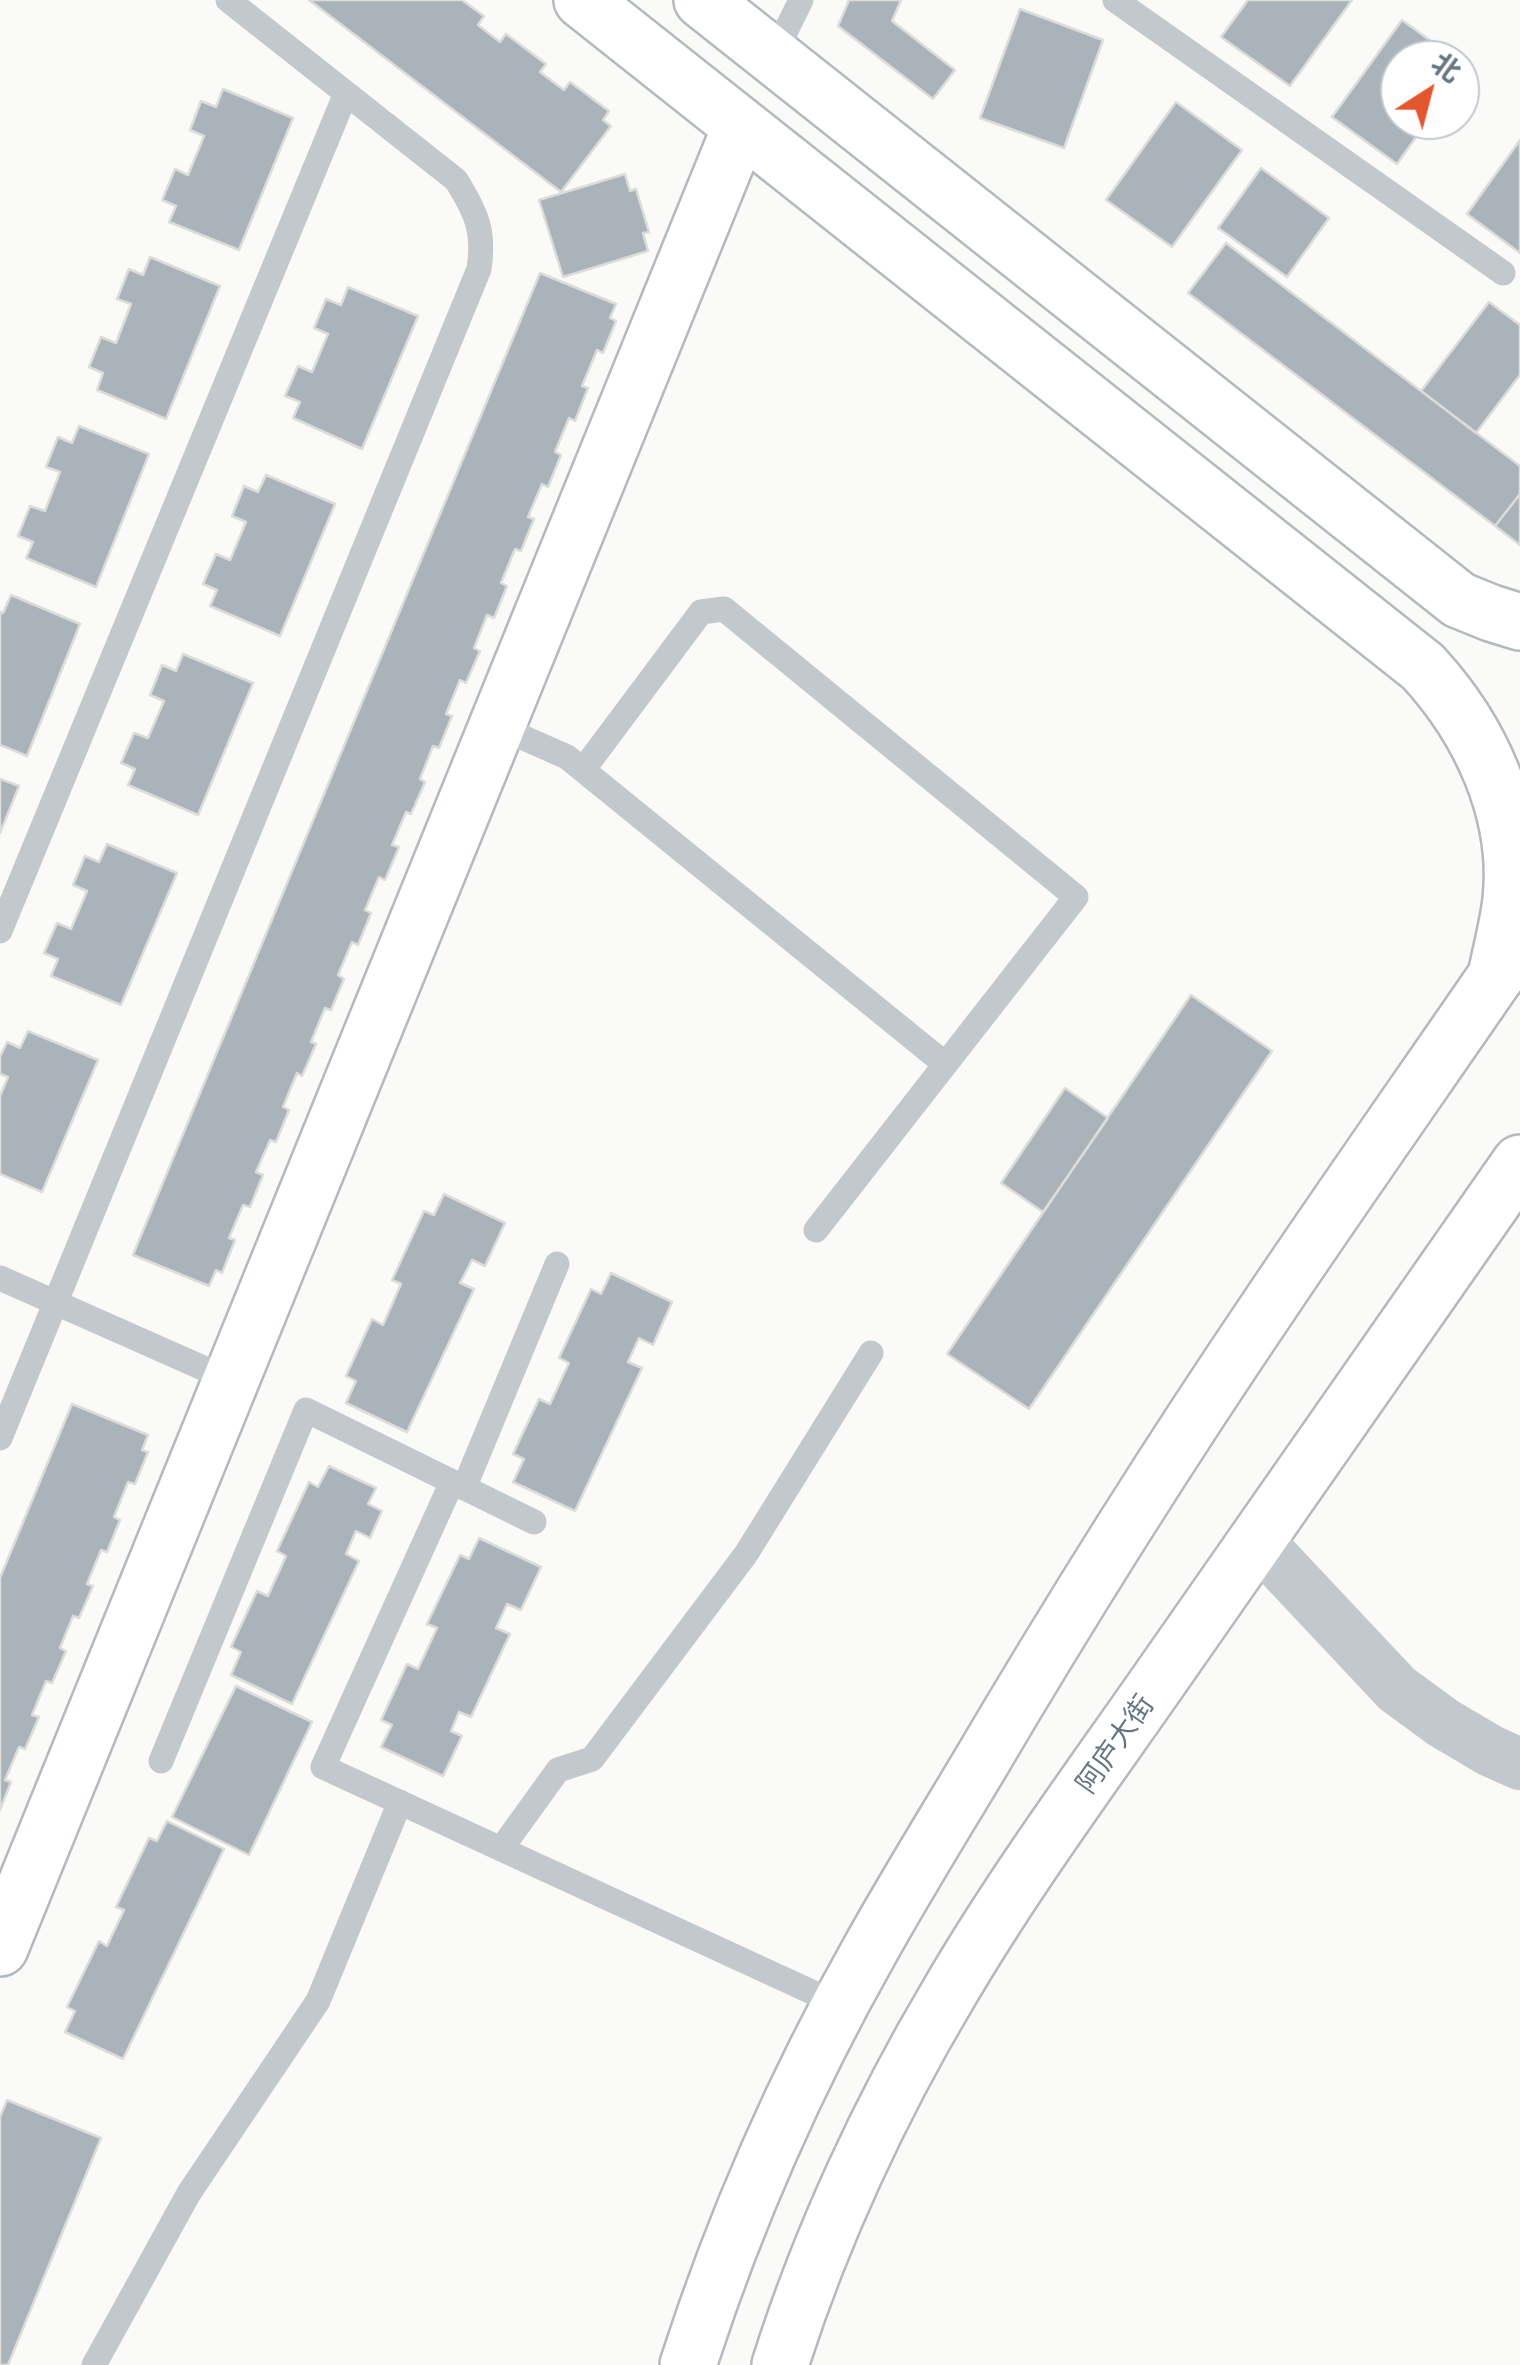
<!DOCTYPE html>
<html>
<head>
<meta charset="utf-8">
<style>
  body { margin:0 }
  #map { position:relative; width:1520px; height:2365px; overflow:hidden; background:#fafaf8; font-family:Ubuntu,"Noto Sans SC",sans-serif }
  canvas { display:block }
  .north { position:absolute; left:1380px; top:40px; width:100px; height:100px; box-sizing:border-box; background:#fff; border:2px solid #c1c8cd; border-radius:50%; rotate:36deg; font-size:28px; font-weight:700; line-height:40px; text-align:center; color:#657683 }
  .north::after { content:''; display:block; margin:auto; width:35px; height:45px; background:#e4572e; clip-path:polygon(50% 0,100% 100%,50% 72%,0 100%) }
</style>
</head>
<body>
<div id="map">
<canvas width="1520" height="2365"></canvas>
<div class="north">北</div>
</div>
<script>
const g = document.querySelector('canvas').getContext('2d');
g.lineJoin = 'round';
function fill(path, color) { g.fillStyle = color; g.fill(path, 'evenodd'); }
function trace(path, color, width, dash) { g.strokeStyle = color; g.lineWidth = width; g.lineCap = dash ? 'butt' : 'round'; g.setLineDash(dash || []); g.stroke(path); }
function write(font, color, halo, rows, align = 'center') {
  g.font = font + ' Ubuntu,"Noto Sans SC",sans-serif'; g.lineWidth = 10; g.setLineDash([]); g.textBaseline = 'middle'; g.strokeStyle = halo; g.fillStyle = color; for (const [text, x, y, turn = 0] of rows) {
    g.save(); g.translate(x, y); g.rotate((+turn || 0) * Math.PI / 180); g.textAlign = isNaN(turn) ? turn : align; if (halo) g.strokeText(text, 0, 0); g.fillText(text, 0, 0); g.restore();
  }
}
const building = new Path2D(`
  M309 0H462L484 16 478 25 500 42 506 34 546 64 540 72 564 90 570 82 609 111 603 120 611 126 561 192Z
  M849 0H901L892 21 955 70 933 99 838 26Z
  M1248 0H1352L1290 86 1221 37Z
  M1020 9 1103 40 1064 148 980 118Z
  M1402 20 1457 60H1400V120H1428L1397 164 1332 117Z
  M223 89 293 118 239 250 169 222 176 206 162 200 175 169 188 175 204 136 190 130 201 101 216 107Z
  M1176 102 1242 150 1172 247 1106 200Z
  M1520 140V253L1467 214Z
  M1261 168 1329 218 1287 277 1218 228Z
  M625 174 630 191 636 189 649 232 643 233 648 251 563 277 539 200Z
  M1226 243 1520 466V494L1495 526 1188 293Z
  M150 257 220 286 166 419 97 390 103 373 89 367 101 337 116 343 131 304 117 299 129 269 143 275Z
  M540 273 616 304 610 318 616 321 603 353 597 350 582 386 588 388 575 421 569 418 555 452 561 455 548 487 542 484 528 517 534 519 521 551 515 549 501 583 507 586 494 618 487 615 474 648 480 651 466 683 460 680 446 714 452 716 439 748 433 746 420 779 425 782 411 814 406 812 392 845 399 847 385 880 379 877 365 910 371 913 358 945 352 942 338 975 344 979 331 1010 325 1008 311 1042 316 1044 302 1076 297 1073 283 1107 289 1110 276 1142 270 1140 256 1172 263 1175 250 1207 243 1205 229 1238 235 1240 222 1273 216 1270 209 1286 133 1255Z
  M348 287 418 316 362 449 293 418 300 402 285 396 298 366 312 372 328 334 314 328 326 299 341 305Z
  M1489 302 1520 325V375L1476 433 1421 391Z
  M79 426 149 454 96 587 26 558 33 542 18 536 30 506 45 511 60 472 46 467 58 437 72 443Z
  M266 475 335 504 280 636 210 606 217 590 203 584 216 554 230 560 246 522 232 516 244 486 258 492Z
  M1520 494V545L1495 526Z
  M11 595 80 624 27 756 0 745V612L3 613Z
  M183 654 253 683 198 815 128 785 135 769 121 763 134 733 148 738 164 701 150 695 162 665 176 671Z
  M0 779 19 786 0 833Z
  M107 844 177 873 121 1005 51 976 58 959 44 953 57 923 71 929 87 891 73 885 85 856 99 862Z
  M1191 995 1272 1051 1029 1409 947 1354Z
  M28 1031 98 1060 42 1192 0 1174V1096L8 1077 0 1074V1057L7 1042 20 1048Z
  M1065 1088 1108 1118 1043 1212 1001 1183Z
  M444 1194 505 1223 485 1266 472 1260 460 1283 474 1289 407 1432 346 1403 356 1381 346 1376 372 1319 383 1325 401 1284 392 1280 424 1211 434 1215Z
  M611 1273 672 1302 653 1345 639 1338 628 1362 642 1368 575 1511 513 1482 524 1459 513 1454 539 1399 550 1404 569 1363 559 1358 591 1289 601 1294Z
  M72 1404 148 1435 142 1450 148 1452 135 1484 128 1482 114 1517 120 1520 107 1552 101 1550 87 1584 93 1586 79 1618 73 1616 60 1648 66 1651 52 1683 46 1681 32 1715 39 1717 25 1749 19 1747 5 1780 11 1782 0 1810V1578Z
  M329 1466 376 1488 368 1504 382 1511 370 1538 356 1531 346 1554 359 1561 292 1704 231 1675 241 1652 231 1647 257 1591 268 1596 286 1556 277 1551 309 1482 318 1487Z
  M479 1538 541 1567 521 1610 507 1604 496 1628 510 1634 471 1717 459 1712 451 1731 462 1736 443 1776 381 1747 392 1725 381 1720 407 1664 418 1669 437 1628 427 1624 460 1555 469 1559Z
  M236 1686 312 1722 249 1855 172 1817Z
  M167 1821 224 1849 123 2059 65 2032 75 2011 67 2007 99 1941 107 1946 124 1910 116 1907 149 1838 157 1841Z
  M7 2100 101 2138 8 2365H0V2117Z`);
fill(building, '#aab3b9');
trace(building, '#dcdcda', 2.5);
const secondary = new Path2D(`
  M582 0 1423 667C1480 729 1520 813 1511 900 1508 925 1501 951 1496 976
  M702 0 1459 600 1491 613 1520 622
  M0 1948 741 126`);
const highway = new Path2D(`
  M688 2365C734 2222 796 2081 870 1950 904 1889 941 1829 977 1769 1070 1611 1168 1455 1271 1303 1345 1193 1421 1085 1496 976L1520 946
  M780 2365C820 2238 881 2107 949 1993 1015 1880 1094 1774 1169 1666 1286 1499 1403 1331 1520 1163`);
trace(secondary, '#b3babf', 60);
trace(highway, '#b4b9bd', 60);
trace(new Path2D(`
  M1115 0 1503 273
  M773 57 801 0
  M497 726 567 757 945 1064
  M583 770 701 612 724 609 1076 897 816 1230
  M0 931 346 93
  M0 1278 230 1380
  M0 1438 479 269C485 231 476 212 456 180L228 0
  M452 1482 323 1767 840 2005
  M464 1488 557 1264
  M161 1761 306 1410 534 1522
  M501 1849 558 1770 592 1759 746 1554 871 1353
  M94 2365 189 2193 318 2001 400 1802`), '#c3c8cc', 25);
trace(new Path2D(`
  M1257 1540 1397 1689 1442 1722 1491 1751 1520 1764`), '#c3c8cc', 52);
trace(secondary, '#fff', 55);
trace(highway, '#fff', 55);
write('28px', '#657683', '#fff', [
  ["阿庐大街",1115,1744,-55]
]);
</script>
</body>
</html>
